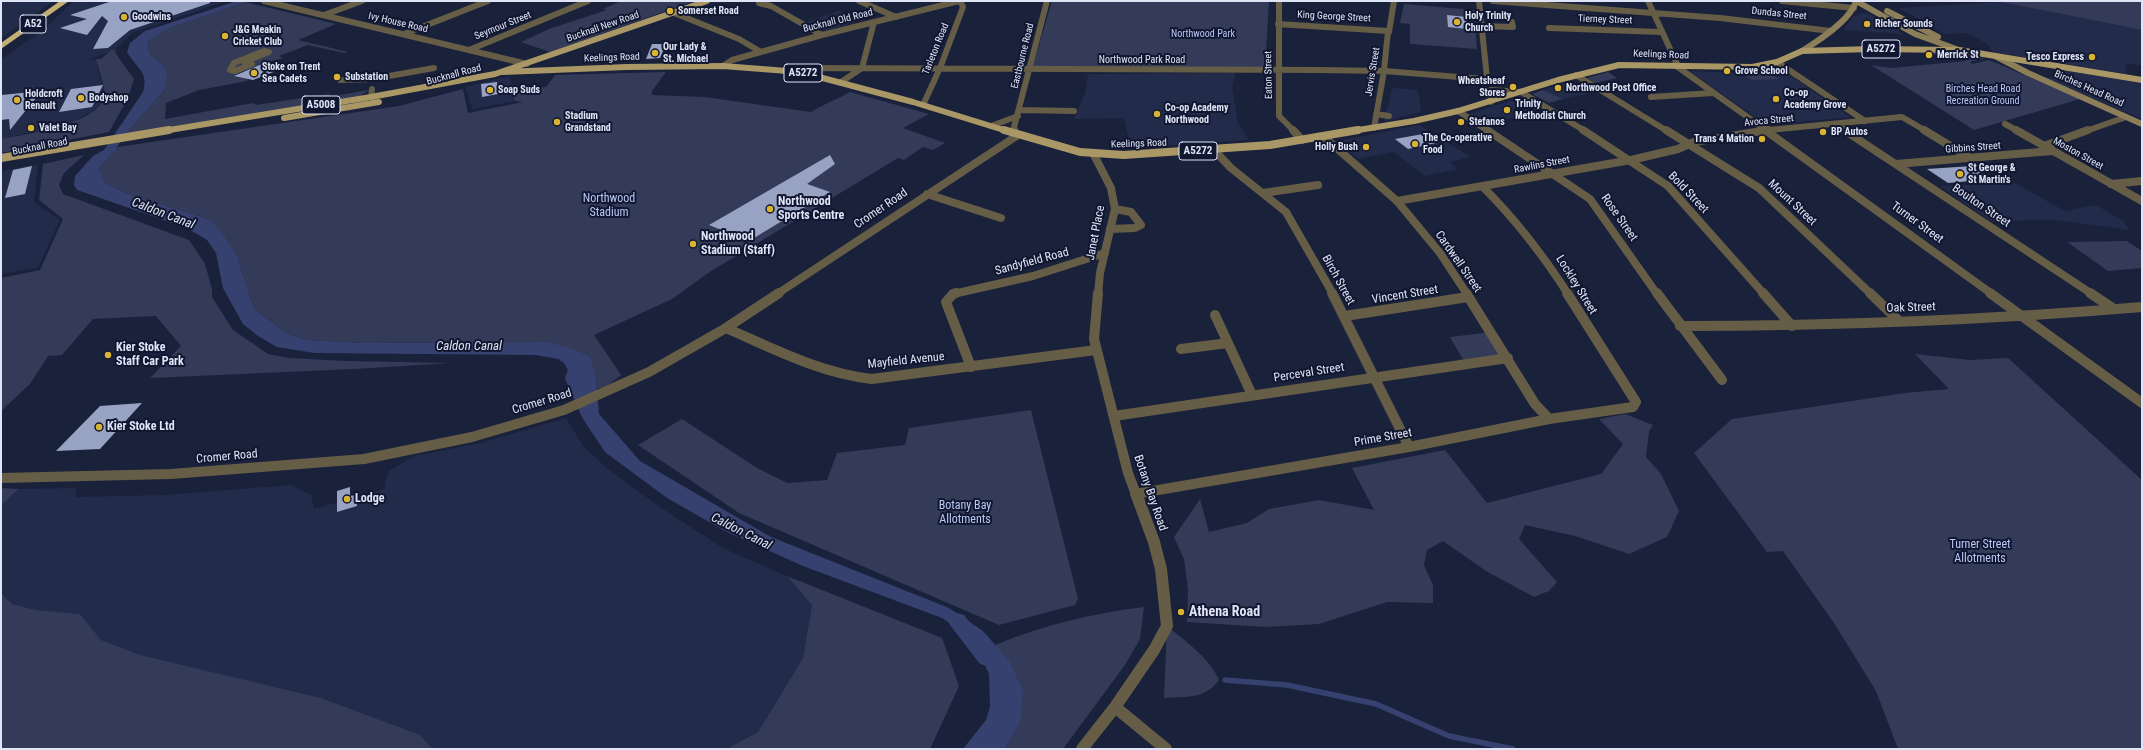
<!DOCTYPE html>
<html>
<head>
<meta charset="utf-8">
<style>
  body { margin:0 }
  #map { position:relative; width:2143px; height:750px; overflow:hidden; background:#1a213b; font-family:"Roboto Condensed",sans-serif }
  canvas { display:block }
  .frame { position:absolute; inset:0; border:2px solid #dfe4f6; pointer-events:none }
</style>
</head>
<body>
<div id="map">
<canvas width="2143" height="750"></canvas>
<div class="frame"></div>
</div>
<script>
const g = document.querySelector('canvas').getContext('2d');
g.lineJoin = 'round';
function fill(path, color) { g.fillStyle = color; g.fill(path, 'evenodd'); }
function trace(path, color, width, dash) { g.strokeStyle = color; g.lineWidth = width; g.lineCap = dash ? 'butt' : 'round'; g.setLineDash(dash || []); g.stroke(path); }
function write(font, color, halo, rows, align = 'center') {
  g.font = font + ' "Roboto Condensed",sans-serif'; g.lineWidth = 4; g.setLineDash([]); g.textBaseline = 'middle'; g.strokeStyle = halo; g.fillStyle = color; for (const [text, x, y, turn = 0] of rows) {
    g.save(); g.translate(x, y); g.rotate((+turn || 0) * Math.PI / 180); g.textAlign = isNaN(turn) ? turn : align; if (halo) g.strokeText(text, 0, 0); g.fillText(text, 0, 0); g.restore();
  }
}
fill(new Path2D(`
  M1 1H54L1 38Z
  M76 1H226L132 33 115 50 86 60 96 59 98 72 104 87V98L97 108 71 124 1 139V59L45 29 68 6Z
  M2001 2 2142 30V66L2125 63 2127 74 1993 52 1986 43 1978 39 1965 33 1945 34 1899 8Z
  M839 11 859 20 864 18 862 20 824 31 808 23V21Z
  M1861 13 1870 14 1904 34 1843 30 1853 17Z
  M1774 69 1784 71 1850 117 1766 125 1690 71 1743 73Z
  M2064 69 2142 83V119L2045 78 2066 77Z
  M1235 73 1232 88 1238 123 1249 140 1131 148 1124 118 1074 119 1085 93 1088 74Z
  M509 76 515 101 472 109 465 87Z
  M1567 83 1587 94 1563 99 1543 90Z
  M1392 88 1418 90 1421 112 1384 121Z
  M1517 99 1526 100 1541 108 1517 117 1485 125 1468 114Z
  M1419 125 1471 157 1450 162 1458 169 1425 176 1394 152 1358 159 1338 141Z
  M38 164 34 202 60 220 38 268 1 274V171Z
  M2015 183 2065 211 2096 205 2123 221 2130 230 2055 220 1991 221 1940 186Z
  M566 418 583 446 609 470 663 509 723 548 787 576 812 605 803 658 758 732 726 749H433L419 735 321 698 140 656 101 640 80 614 36 610 12 604 1 593V505L19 489 76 488V497L164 495 291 485 311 495 314 509 385 489V481L389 471 414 456 481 443Z`), '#232b4a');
fill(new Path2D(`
  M621 1H694L550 52 521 42 549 29 607 10 603 9Z
  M1052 1H1269L1265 68 1033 66Z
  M1988 1H2142V30L2001 2Z
  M245 2 336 24 298 40 348 52 344 53 308 45 279 56 283 58 269 62 285 66 284 68 262 64 235 75 248 79 247 81 199 90 166 103 165 119 253 103 256 105 329 94V97L369 90 360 96 125 134 165 89V68L149 53 148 41 168 29Z
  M1404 4 1474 10 1477 49 1410 44V24L1400 23Z
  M111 50H115L116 54 134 79 128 98 109 132 1 153V139C26 134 95 125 104 98 107 89 98 69 96 59H101Z
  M1931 52 1959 53 1984 58 1970 62 1972 64 1989 60 2080 99 1974 130 1871 65 1891 68 1966 61C1953 53 1947 63 1931 52Z
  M666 72 652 91V95L705 97 811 112C824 104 836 100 850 92L929 114 903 128 945 143 933 150 923 147 904 160 898 158 708 273 672 299 594 335 621 375 607 386 597 389 596 379 547 342 364 343 307 340 286 333 254 309 237 256 209 219 129 194 106 184 97 170 117 147 399 106 463 89 468 113 523 102 515 101 512 90 546 87 555 75Z
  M1608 72 1617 78 1595 83 1587 78Z
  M1770 73 1779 79 1752 80 1744 74Z
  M1543 90 1563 99 1549 103 1532 94Z
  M84 155 64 173 59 185 63 194 189 240 205 264 212 289V297L233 330 268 354 289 358 346 361 451 363 354 369 150 378 181 346 156 316 93 319 62 355 48 356 30 384 1 411V278L40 270 63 219 39 200 43 164Z
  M2127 241 2142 251V268L2108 271 2067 242Z
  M1491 332 1508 358 1465 363 1450 337Z
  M1915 354 1970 360 2008 358 2142 480V749H1898L1876 691 1834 623 1783 551 1767 552 1694 453 1732 419 1905 393 1949 389Z
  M1031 410 1078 599 1075 605 999 625 739 513 638 445 682 419 757 468 787 483 827 480 837 453 905 445 909 428Z
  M1625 414 1653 425 1649 431 1646 457 1661 474 1679 511 1667 537 1629 554 1575 536 1525 525 1519 539 1557 582 1549 591 1534 597 1486 571 1443 541 1427 550 1424 565 1433 585V603L1387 602 1319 624 1265 627 1187 622 1188 589 1184 559 1174 537 1200 499 1209 532 1247 523 1269 509 1319 500 1374 510 1352 468 1445 450 1487 503 1601 474 1623 444 1599 419Z
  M1 488 19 489 1 505Z
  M787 576 942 638 959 686 930 749H726L758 732 803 658 812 605Z
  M1 593 12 604 36 610 80 614 101 640 140 655 321 698 420 735 433 749H1Z
  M1144 607 1140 639 1125 665 1063 749H1005L1020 723 995 645C1044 625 1093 613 1144 607Z
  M1167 626C1185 641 1210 658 1219 680 1204 700 1187 696 1164 698Z`), '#333b59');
fill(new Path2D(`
  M237 1H248L168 29 148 41 149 53 165 68 167 77 165 89 128 131 115 150 98 169 106 184 129 194 209 219 222 233 237 256 254 309 286 333 307 340 364 343 547 342 573 349 590 357 596 379 599 414 640 461 771 537 949 608 983 631 1010 662 1023 692 1020 723 1005 749H963L986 720 990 707 989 674 973 638 942 618 803 566 725 531 667 498 605 452 583 419 575 370 558 359 536 355 314 353 277 347 258 336 243 324 223 288 216 253 207 240 187 228 77 190 74 185 75 176 93 156 104 150 143 92C149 71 136 68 127 52L130 43 145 31Z`), '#364170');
trace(new Path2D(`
  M1225 680 1287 685 1376 704 1449 736 1513 749`), '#364170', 5.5);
fill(new Path2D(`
  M564 351 574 355 582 370 581 378 596 413 594 417H582L580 413 565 378 568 370 563 361 557 355 559 352Z
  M957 613 964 615 994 652 997 658 994 664 987 666 980 664 950 625 947 620 950 615Z`), '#364170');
fill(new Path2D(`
  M112 1H210V3L130 30 108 48 93 49 108 21 102 16 87 35 60 28 87 19 70 15Z
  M1447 15 1466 17 1467 29 1448 27Z
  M652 44H666L660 58 646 59Z
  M262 64 281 69 253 80 234 76Z
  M497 82 498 94 482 97 481 84Z
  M103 85 92 107 59 112 71 89Z
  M42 91 30 105 10 130 9 119 1 120V95Z
  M1423 134 1436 143 1408 149 1395 139Z
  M830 155 835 164 807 184 830 192 749 241 709 225Z
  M32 166 25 194 5 198 13 170Z
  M1972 166 1993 179 1948 183 1927 169Z
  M142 403 100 449 56 451 100 406Z
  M350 487V496L356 495 357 506 337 512V491Z`), '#98a2c3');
trace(new Path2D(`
  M264 1 527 64
  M859 1 896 17
  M1279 1V116L1294 131
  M1493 1 1720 18 1831 31
  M1648 1 1678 66
  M1782 1 1854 8
  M759 3 771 6 822 35
  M674 13 739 39 761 52
  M324 15 362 1
  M1278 24 1388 31 1384 71 1374 128
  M1482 26 1513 27 1512 22
  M1549 28 1661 32
  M1389 32 1394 1
  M404 34 488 1
  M469 50 588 1
  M264 51 269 52 244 62 252 64 235 71 230 70 234 63Z
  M1777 62 1865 121
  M1675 65 1767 131
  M723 66 732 60 822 35 959 1
  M800 72 813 68 1319 70 1384 71 1484 79 1487 78 1479 1
  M1576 75 1667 131
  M340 80 372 79 434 68
  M841 82 862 68 874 22
  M371 97 372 89
  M1651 97 1713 93
  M1491 102 1489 91 1491 90 1521 92 1585 131
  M923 105 940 68 963 7 960 1
  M1020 110 1074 111
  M1458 111 1488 131
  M1376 114 1389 116
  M1835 124 1846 131
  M2005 124 2018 131
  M991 126 1018 116
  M1013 131 1047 1
  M1759 131 1902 117 1926 131
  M2086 131 2126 117`), '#655d46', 6);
trace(new Path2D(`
  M1293 130 1302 140
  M1487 130 1590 199 1657 294
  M1583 130 1668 186 1764 294
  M1666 130 1759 188 1871 294
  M1765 130 1992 294
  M1844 130 2092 294
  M1924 130 1970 158
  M2016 130 2142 201
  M1013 133 1014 130
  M1324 137 1397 201 1440 253 1467 294
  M2044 146 2088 130
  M1214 150 1231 168 1286 212 1333 294
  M1093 153 1111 188 1115 209 1100 273 1098 294
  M1896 164 2052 151
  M2111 184 2142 181
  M1483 187C1516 220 1543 255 1568 294
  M1263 193 1318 185
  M927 194 1001 218
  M1397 201 1631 160 1678 149 1694 142 1768 130
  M1110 229 1135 228 1141 225 1131 212 1115 209
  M777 294 1018 135
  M953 294 1033 276 1105 253`), '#655d46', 8);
trace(new Path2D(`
  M956 293 953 294 946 302 971 367
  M1098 293 1094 339 1128 473 1137 497
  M1332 293 1409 447
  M1466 293 1535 404 1549 419
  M1657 293 1722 380
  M1763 293 1792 326
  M1870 293 1899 321
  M1990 293 2142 403
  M2090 293 2114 309
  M1215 315 1252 395
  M1345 316 1468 297
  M1680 326C1834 326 1988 320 2142 307
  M726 328C774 349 820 373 872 379L1096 350
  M1181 349 1228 343
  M1114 416 1508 358
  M1 478 171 474 364 459 472 437 564 410 649 372 726 328 779 293
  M1135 494 1409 447 1549 419 1633 407 1636 402 1567 293`), '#655d46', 10);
trace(new Path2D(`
  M1115 707 1166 749
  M1082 749 1115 707 1154 650 1167 626 1161 569 1154 542 1137 496`), '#655d46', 12);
trace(new Path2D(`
  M1887 11 1938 37
  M1802 51C1818 41 1851 20 1856 1L1915 34 1959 50
  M1995 56 2028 73 2142 124`), '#8b7e59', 6);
trace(new Path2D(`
  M503 72 627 67 723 66 800 72 913 102 1007 131
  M284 118 379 102
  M163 131 371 97 495 74 707 1
  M1352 131 1414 121 1458 111 1558 80 1619 65 1752 67 1777 62 1802 51 1871 49 1959 50 2142 80`), '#a99766', 6);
trace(new Path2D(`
  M1004 130 1080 152 1124 155 1270 145 1358 130
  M1 158 169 130`), '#a99766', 8);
fill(new Path2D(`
  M60 1H69L1 49V43Z`), '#c3ae73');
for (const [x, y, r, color] of [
  [670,11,4,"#dab333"],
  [124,17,4,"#dab333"],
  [1457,22,4,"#dab333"],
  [1867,24,4,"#dab333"],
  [225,36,4,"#dab333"],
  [655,53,4,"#dab333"],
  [1929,55,4,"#dab333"],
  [2092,57,4,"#dab333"],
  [1727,71,4,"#dab333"],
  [254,73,4,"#dab333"],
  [337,77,4,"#dab333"],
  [1513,87,4,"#dab333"],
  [1558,88,4,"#dab333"],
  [490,90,4,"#dab333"],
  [81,98,4,"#dab333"],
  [1776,99,4,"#dab333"],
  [17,100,4,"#dab333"],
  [1507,110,4,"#dab333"],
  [1157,114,4,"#dab333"],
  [557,122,4,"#dab333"],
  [1461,122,4,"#dab333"],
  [31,128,4,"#dab333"],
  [1823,132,4,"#dab333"],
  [1762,139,4,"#dab333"],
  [1415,144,4,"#dab333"],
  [1366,147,4,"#dab333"],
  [1960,174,4,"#dab333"],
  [770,209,4,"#dab333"],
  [693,244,4,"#dab333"],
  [108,355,4,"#dab333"],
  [99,427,4,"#dab333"],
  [347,499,4,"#dab333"],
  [1181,612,4,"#dab333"]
]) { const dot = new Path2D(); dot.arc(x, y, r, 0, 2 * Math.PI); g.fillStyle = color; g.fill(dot); trace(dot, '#111730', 1.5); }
write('bold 10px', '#dfe4f6', '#111730', [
  ["Somerset Road",678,11],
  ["Holy Trinity",1465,16],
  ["Church",1465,28],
  ["Goodwins",132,17],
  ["Richer Sounds",1875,24],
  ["J&G Meakin",233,30],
  ["Cricket Club",233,42],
  ["Our Lady &",663,47],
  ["St. Michael",663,59],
  ["Merrick St",1937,55],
  ["Tesco Express",2084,57,"right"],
  ["Stoke on Trent",262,67],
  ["Sea Cadets",262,79],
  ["Grove School",1735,71],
  ["Substation",345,77],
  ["Wheatsheaf",1505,81,"right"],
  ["Stores",1505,93,"right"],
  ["Northwood Post Office",1566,88],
  ["Soap Suds",498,90],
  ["Co-op",1784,93],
  ["Academy Grove",1784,105],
  ["Holdcroft",25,94],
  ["Renault",25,106],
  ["Bodyshop",89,98],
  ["Trinity",1515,104],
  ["Methodist Church",1515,116],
  ["Co-op Academy",1165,108],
  ["Northwood",1165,120],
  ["Stadium",565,116],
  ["Grandstand",565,128],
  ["Stefanos",1469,122],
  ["Valet Bay",39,128],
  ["BP Autos",1831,132],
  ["The Co-operative",1423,138],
  ["Food",1423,150],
  ["Trans 4 Mation",1754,139,"right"],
  ["Holly Bush",1358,147,"right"],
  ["St George &",1968,168],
  ["St Martin's",1968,180]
], 'left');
write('10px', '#dfe4f6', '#111730', [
  ["Dundas Street",1779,14,6],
  ["King George Street",1334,17,3],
  ["Tierney Street",1605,20,2],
  ["Bucknall Old Road",838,21,-14],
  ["Ivy House Road",398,23,13],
  ["Seymour Street",503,26,-22],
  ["Bucknall New Road",603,27,-19],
  ["Tarleton Road",936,49,-68],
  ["Keelings Road",1661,55,2],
  ["Eastbourne Road",1023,56,-76],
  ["Keelings Road",612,58,-2],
  ["Northwood Park Road",1142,60],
  ["Jervis Street",1373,72,-81],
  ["Bucknall Road",454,75,-15],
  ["Eaton Street",1269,75,-91],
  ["Birches Head Road",2089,89,24],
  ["Avoca Street",1769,121,-6],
  ["Keelings Road",1139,144,-2],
  ["Bucknall Road",40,147,-11],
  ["Gibbins Street",1973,148,-4],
  ["Moston Street",2078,154,29],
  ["Rawlins Street",1542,165,-11]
]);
write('10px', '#bbc9f7', '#111730', [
  ["Northwood Park",1203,34],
  ["Birches Head Road",1983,89],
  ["Recreation Ground",1983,101]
]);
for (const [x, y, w] of [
  [33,24,26],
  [1881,49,38],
  [803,73,38],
  [321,105,38],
  [1198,151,38]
]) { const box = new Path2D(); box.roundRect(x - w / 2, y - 9, w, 18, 3); g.fillStyle = '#111730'; g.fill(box); trace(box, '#dfe4f6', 1); }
write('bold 11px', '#dfe4f6', null, [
  ["A52",33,24],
  ["A5272",1881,49],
  ["A5272",803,73],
  ["A5008",321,105],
  ["A5272",1198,151]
]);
write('12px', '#dfe4f6', '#111730', [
  ["Bold Street",1688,193,46],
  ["Mount Street",1792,203,43],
  ["Boulton Street",1981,206,34],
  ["Cromer Road",881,209,-34],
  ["Rose Street",1619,218,55],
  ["Turner Street",1917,223,36],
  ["Janet Place",1096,233,-79],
  ["Sandyfield Road",1032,262,-15],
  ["Cardwell Street",1458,262,55],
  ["Birch Street",1338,280,61],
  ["Lockley Street",1576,285,58],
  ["Vincent Street",1405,295,-9],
  ["Oak Street",1911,308,-2],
  ["Mayfield Avenue",906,361,-6],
  ["Perceval Street",1309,373,-9],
  ["Cromer Road",542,402,-17],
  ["Prime Street",1383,438,-10],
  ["Cromer Road",227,457,-5],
  ["Botany Bay Road",1150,493,71]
]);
write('12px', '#bbc9f7', '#111730', [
  ["Northwood",609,199],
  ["Stadium",609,213],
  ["Botany Bay",965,506],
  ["Allotments",965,520],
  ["Turner Street",1980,545],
  ["Allotments",1980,559]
]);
write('bold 12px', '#dfe4f6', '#111730', [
  ["Northwood",778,202],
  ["Sports Centre",778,216],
  ["Northwood",701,237],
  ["Stadium (Staff)",701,251],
  ["Kier Stoke",116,348],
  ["Staff Car Park",116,362],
  ["Kier Stoke Ltd",107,427],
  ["Lodge",355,499]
], 'left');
write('italic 13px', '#dde2f2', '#111730', [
  ["Caldon Canal",163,214,21],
  ["Caldon Canal",469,347],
  ["Caldon Canal",741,532,27]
]);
write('bold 14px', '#dfe4f6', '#111730', [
  ["Athena Road",1189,612]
], 'left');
</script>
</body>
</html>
